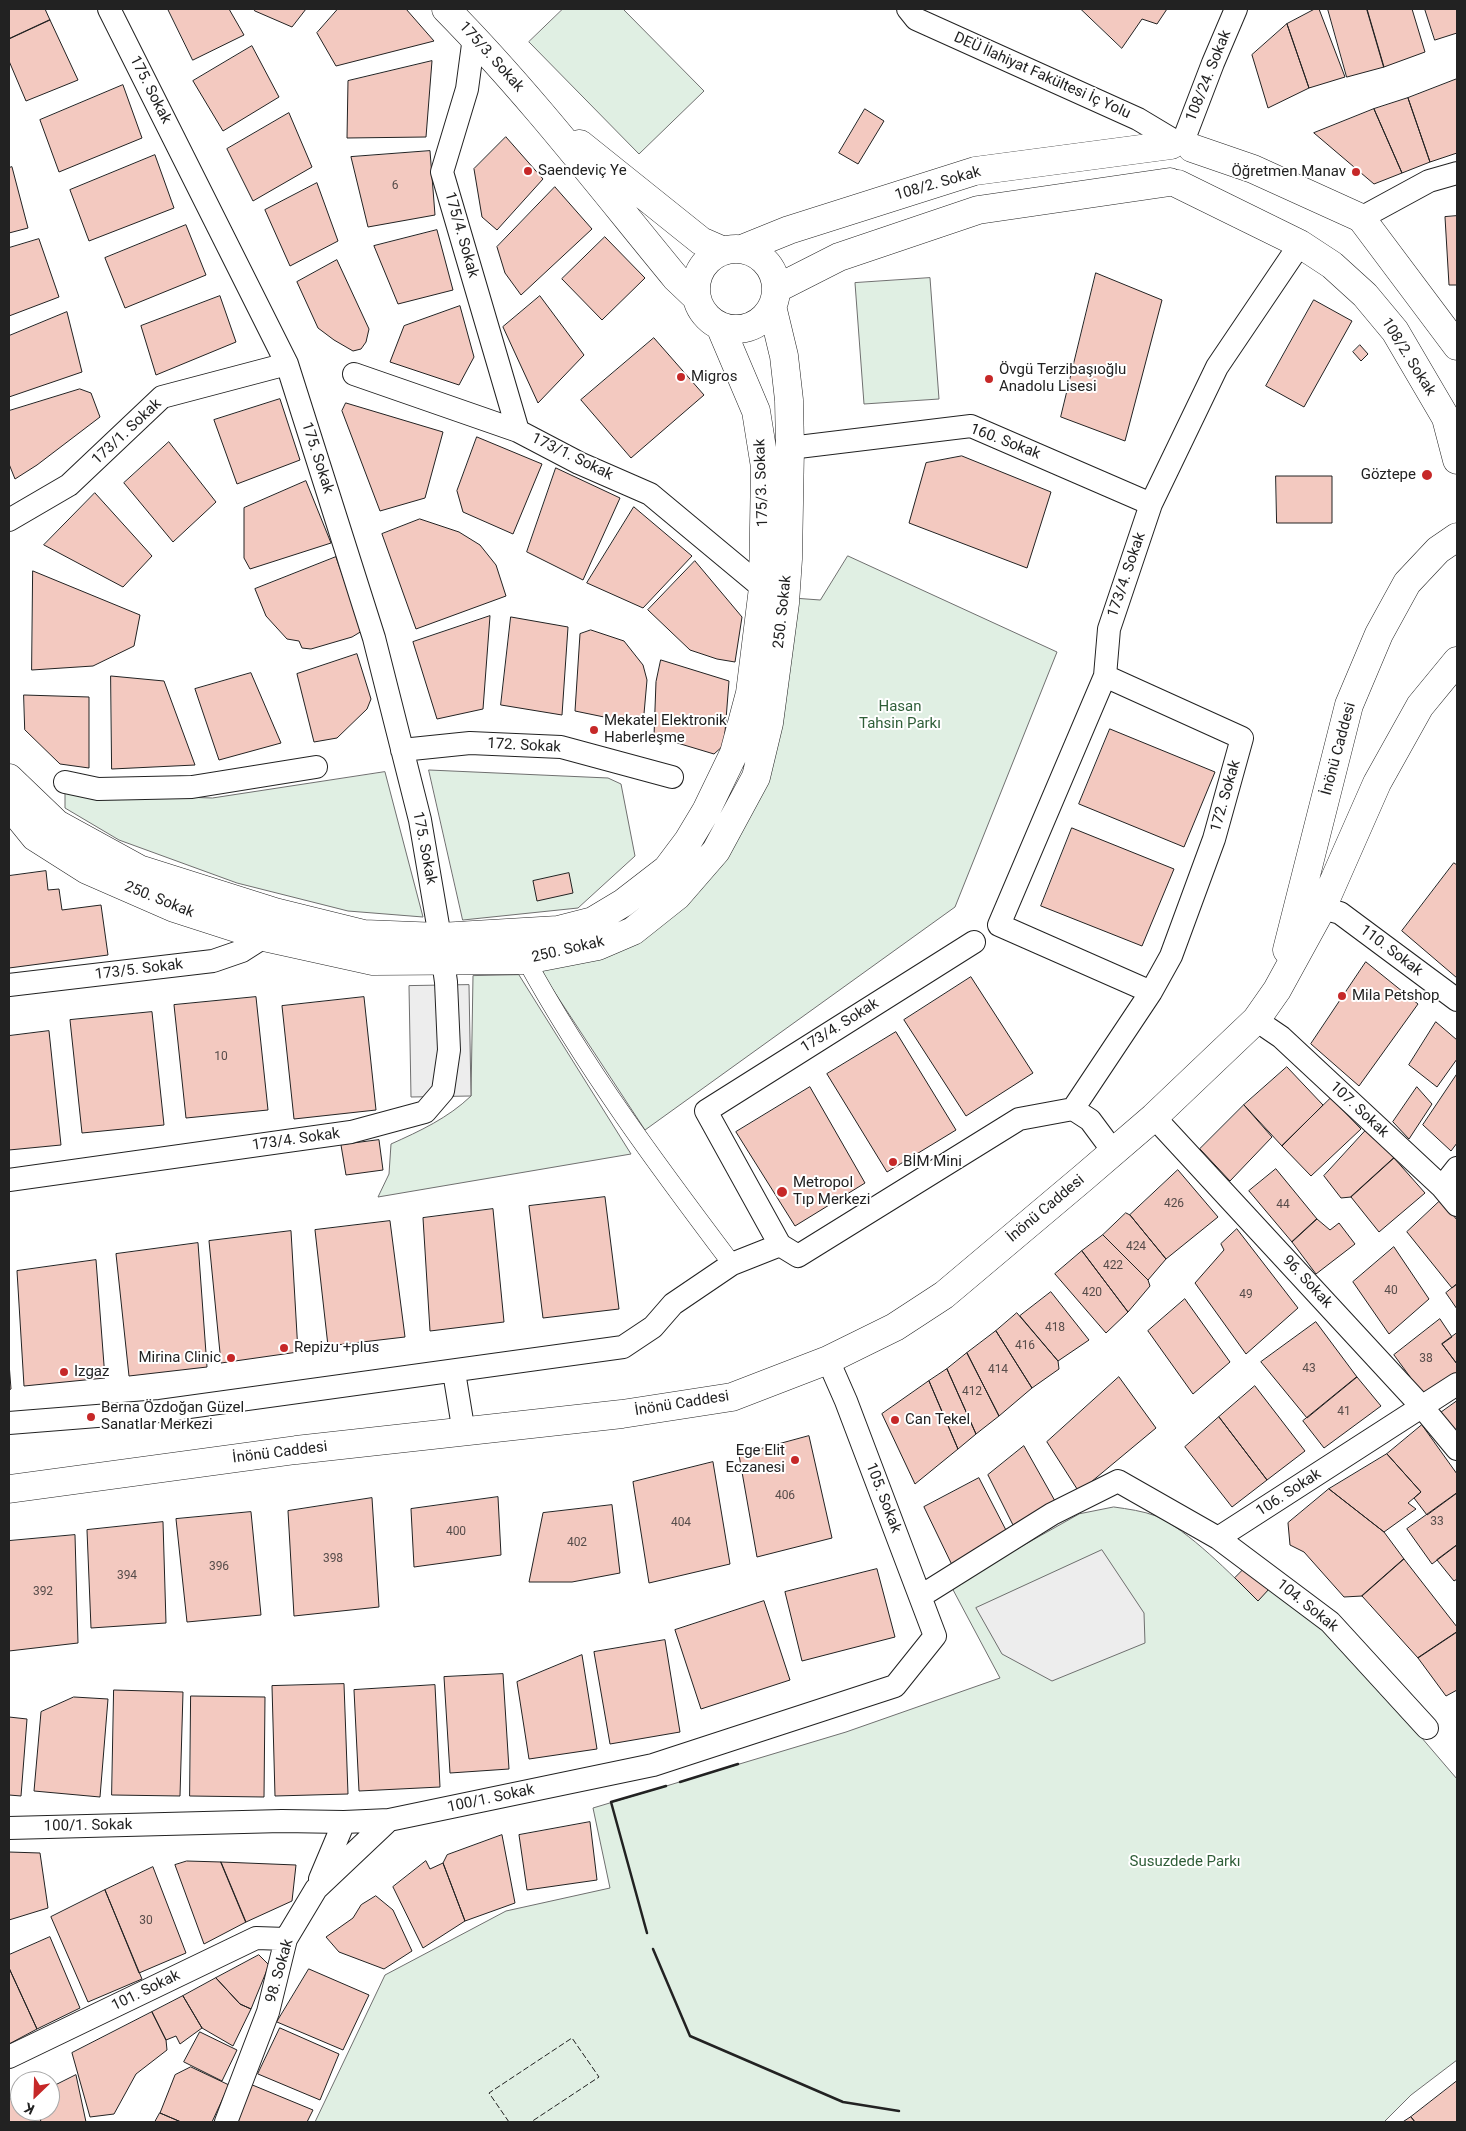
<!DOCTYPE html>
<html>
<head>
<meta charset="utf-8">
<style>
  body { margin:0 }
  #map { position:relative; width:1466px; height:2131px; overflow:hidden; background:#fff; font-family:Roboto,sans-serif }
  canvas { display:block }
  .frame { position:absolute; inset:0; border:10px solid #222; pointer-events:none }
  .north { position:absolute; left:10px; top:2071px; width:50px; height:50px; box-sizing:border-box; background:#fff; border:1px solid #a7a7a7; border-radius:50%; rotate:204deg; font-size:14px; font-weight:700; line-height:20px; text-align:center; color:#222 }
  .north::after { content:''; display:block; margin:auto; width:18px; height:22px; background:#c62828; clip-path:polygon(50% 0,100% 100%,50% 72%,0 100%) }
</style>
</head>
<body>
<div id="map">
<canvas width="1466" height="2131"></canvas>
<div class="frame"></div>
<div class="north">K</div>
</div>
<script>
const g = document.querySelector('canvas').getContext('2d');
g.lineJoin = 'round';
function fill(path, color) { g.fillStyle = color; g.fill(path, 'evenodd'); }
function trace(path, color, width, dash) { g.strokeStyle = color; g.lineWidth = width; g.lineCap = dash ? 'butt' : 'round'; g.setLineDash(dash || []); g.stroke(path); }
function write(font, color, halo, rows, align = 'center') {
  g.font = font + ' Roboto,sans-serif'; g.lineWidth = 4; g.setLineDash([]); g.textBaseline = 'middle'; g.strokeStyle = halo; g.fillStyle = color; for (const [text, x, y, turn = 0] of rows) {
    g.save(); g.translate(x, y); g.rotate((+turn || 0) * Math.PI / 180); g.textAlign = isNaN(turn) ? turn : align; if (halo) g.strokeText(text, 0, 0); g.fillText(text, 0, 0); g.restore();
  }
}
const green = new Path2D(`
  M563 9H623L704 91 639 154 529 42Z
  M930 278 939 399 864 404 855 283Z
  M848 556 1057 652 955 907 645 1130 538 967 577 961 719 866 793 598 820 600Z
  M429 770 608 778 621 784 635 856 578 908 463 920Z
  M385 772 423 917 348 911 237 883 119 840 65 808V792L91 794 212 798Z
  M519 975 631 1154 378 1197 389 1174 391 1144C420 1131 448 1118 471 1096L473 976Z
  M1114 1507C1128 1509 1143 1511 1156 1516 1187 1529 1233 1576 1257 1600L1270 1588 1343 1646 1457 1779V2060L1411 2095 1384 2122H315L385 1975 506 1911 610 1888 593 1808 846 1732 1000 1678 951 1586 1079 1514Z`);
fill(green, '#e0efe3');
trace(green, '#6f6f6f', 1);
const parking = new Path2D(`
  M469 985 471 1096 411 1097 409 986Z
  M1102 1550 1144 1613 1145 1643 1052 1681 1002 1654 976 1608Z`);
fill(parking, '#ededed');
trace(parking, '#6f6f6f', 1);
const building = new Path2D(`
  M11 9H45L50 20 9 39V10Z
  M168 9H229L244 35 193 60Z
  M254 9H306L292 27 255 11Z
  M338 9H406L434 41 336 66 317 33Z
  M1081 9H1167L1157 24 1142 19 1122 48Z
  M1315 9H1319L1345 77 1309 88 1287 24Z
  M1328 9H1367L1384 67 1347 77Z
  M1367 9H1412L1425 52 1384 67Z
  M1425 9H1457V33L1435 40Z
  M50 20 78 80 26 101 9 61V39Z
  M1287 24 1309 88 1268 108 1252 55Z
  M252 46 279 97 223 131 193 81Z
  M432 61 426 137 347 138 348 81Z
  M1457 79V153L1430 162 1408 98Z
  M123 85 142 138 59 172 40 120Z
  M1408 98 1430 162 1402 173 1374 109Z
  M865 109 884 121 858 164 839 153Z
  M1374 109 1402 173 1374 184 1314 133Z
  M289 113 312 167 253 201 227 149Z
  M506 137 543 179 497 230 482 217 474 169Z
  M430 151 435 215 368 227 351 157Z
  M155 155 174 208 89 241 70 190Z
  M12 167 28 228 9 233V168Z
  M317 183 338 241 290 266 265 210Z
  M555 187 592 229 521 295 505 273 497 247Z
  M1457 216V285H1449L1445 217Z
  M186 225 206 275 125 308 105 258Z
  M437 230 453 290 398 304 374 246Z
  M605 237 645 278 602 320 562 279Z
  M39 239 59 297 9 316V248Z
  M337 260 369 329 366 342 361 349 353 351 334 340 318 328 297 282Z
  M1096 273 1162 300 1125 441 1061 417Z
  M220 296 236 342 156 375 141 326Z
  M540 296 584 355 538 403 503 327Z
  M1314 300 1352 321 1304 407 1266 386Z
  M460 306 474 357 459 385 390 362 404 326Z
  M67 312 82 372 9 397V336Z
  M654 338 704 395 631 458 581 400Z
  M1360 345 1368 354 1361 361 1353 352Z
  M80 389 91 393 100 417 37 465 15 479 9 464V411Z
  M280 399 300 460 237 484 214 420Z
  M346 403 443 432 425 498 380 511 342 411Z
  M477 437 542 464 513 534 463 512 457 491Z
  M169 442 216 502 173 542 124 483Z
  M962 456 1051 492 1027 568 909 523 926 463Z
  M556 468 620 498 583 580 527 552Z
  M1276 476H1332V523H1277Z
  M306 481 331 543 250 569 244 558V508Z
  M95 493 152 556 123 587 44 545Z
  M634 507 692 556 643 608 587 583Z
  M420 519 459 532 480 545 496 565 506 596 416 629 382 534Z
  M336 557 362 631 352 637 311 649 302 648 299 641 287 639 266 616 255 589Z
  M695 561 742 617 735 662 717 659 690 650 648 610Z
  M33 571 140 615 134 646 93 666 32 670Z
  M490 616 483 709 437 719 413 642Z
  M511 617 568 627 562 715 501 705Z
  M591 630 624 641 643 665 647 680 643 725 575 711 580 634Z
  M357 654 371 699 367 709 337 738 314 742 297 674Z
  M661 660 729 681 724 745 714 754 654 736 656 682Z
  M251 673 281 743 219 760 195 689Z
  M111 676 164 681 195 765 112 769Z
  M24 695 89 697V768L60 764 25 730Z
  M1110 729 1215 772 1184 847 1079 804Z
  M1072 828 1174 869 1142 946 1041 906Z
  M1454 863 1457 865V978L1402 931Z
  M46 871 48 890 59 889 62 910 101 905 108 955 9 968V876Z
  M569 873 573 893 537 901 533 881Z
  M1366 962 1418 1004 1359 1086 1311 1044Z
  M971 977 1033 1073 966 1116 904 1020Z
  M256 997 268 1110 186 1118 174 1005Z
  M364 997 376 1110 294 1119 282 1006Z
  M152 1012 164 1125 82 1133 70 1020Z
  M1436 1022 1457 1040V1059L1437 1087 1409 1065Z
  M49 1031 61 1145 9 1150V1036Z
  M896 1032 956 1130 887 1172 827 1074Z
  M1287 1067 1323 1105 1282 1146 1244 1105Z
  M1457 1074V1143L1451 1151 1423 1125Z
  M810 1087 865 1183 795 1226 736 1132Z
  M1417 1087 1432 1104 1409 1139 1393 1122Z
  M1331 1098 1361 1129 1311 1176 1282 1146Z
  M1244 1105 1272 1137 1230 1181 1200 1149Z
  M1368 1128 1394 1158 1351 1197 1341 1198 1324 1176Z
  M379 1140 383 1170 346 1175 341 1145Z
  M1394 1158 1425 1193 1379 1232 1351 1197Z
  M1276 1169 1317 1219 1292 1242 1249 1191Z
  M1178 1170 1218 1217 1166 1259 1130 1215Z
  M605 1197 619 1309 543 1318 529 1206Z
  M1441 1200 1457 1220V1284L1452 1288 1407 1232Z
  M493 1209 504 1322 430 1331 423 1218Z
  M1126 1213 1130 1215 1166 1259 1148 1280 1103 1235Z
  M1317 1219 1330 1230 1339 1223 1355 1244 1316 1274 1292 1242Z
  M390 1221 405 1337 328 1346 315 1230Z
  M1237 1229 1298 1308 1246 1354 1195 1283 1224 1250 1221 1244Z
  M291 1231 298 1352 221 1363 209 1241Z
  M1103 1235 1148 1280 1150 1286 1128 1312 1082 1251Z
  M198 1243 207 1367 129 1376 116 1254Z
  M1394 1247 1429 1299 1389 1334 1353 1282Z
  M1082 1251 1128 1312 1106 1333 1055 1274Z
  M96 1260 105 1378 24 1386 17 1271Z
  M1457 1284V1309L1446 1293Z
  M1051 1292 1089 1340 1058 1361 1020 1316Z
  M1185 1299 1230 1362 1193 1394 1148 1331Z
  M1017 1313 1058 1361 1059 1369 1032 1388 996 1331Z
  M1440 1319 1452 1337 1442 1344 1457 1364V1378L1427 1400 1394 1355Z
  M1316 1322 1357 1377 1307 1418 1261 1362Z
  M996 1331 1032 1388 999 1416 967 1353Z
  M1457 1333V1364L1442 1344Z
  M967 1353 999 1416 976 1434 947 1369Z
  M9 1363 11 1389 9 1390Z
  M947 1369 976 1434 958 1449 929 1381Z
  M1119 1377 1156 1428 1079 1492 1047 1442Z
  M1357 1377 1381 1406 1324 1448 1303 1421Z
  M929 1381 958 1449 915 1484 882 1414Z
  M1255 1386 1305 1451 1267 1480 1219 1417Z
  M1457 1401V1439L1439 1414Z
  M1219 1417 1267 1480 1232 1507 1185 1447Z
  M1422 1425 1457 1474V1493L1427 1515 1414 1498 1421 1492 1387 1454Z
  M809 1436 832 1538 757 1557 739 1455Z
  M1024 1446 1055 1501 1013 1525 988 1475Z
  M1387 1454 1421 1492 1408 1503 1416 1509 1384 1532 1329 1489Z
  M713 1462 730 1564 649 1583 633 1482Z
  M979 1478 1008 1534 953 1567 924 1507Z
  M1329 1489 1384 1532 1404 1559 1362 1596 1344 1597 1304 1552 1290 1545 1288 1523Z
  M1457 1493V1545L1432 1564 1407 1529Z
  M498 1497 501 1555 414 1567 411 1509Z
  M372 1498 379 1607 294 1616 288 1511Z
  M612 1505 620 1573 572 1582H529L543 1513Z
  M251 1512 261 1615 187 1622 176 1519Z
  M163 1522 166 1623 91 1628 87 1530Z
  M75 1535 78 1643 9 1651V1541Z
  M1457 1545V1579L1454 1581 1437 1560Z
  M1404 1559 1457 1627V1632L1418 1658 1362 1596Z
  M1247 1566 1270 1588 1258 1601 1235 1578Z
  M877 1569 895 1637 802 1661 785 1592Z
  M764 1601 790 1680 701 1709 675 1630Z
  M1457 1632V1690L1446 1696 1418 1658Z
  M665 1640 680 1732 610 1744 594 1652Z
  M582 1655 597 1749 529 1759 517 1682Z
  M503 1674 509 1769 450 1773 444 1677Z
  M344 1684 348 1794 275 1796 272 1686Z
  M435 1685 440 1787 359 1791 354 1690Z
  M114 1690 183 1692 180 1796 112 1795Z
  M191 1696 265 1697 264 1797 190 1796Z
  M74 1697 108 1699 100 1797 34 1791 41 1712Z
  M9 1717 27 1719 21 1796 9 1795Z
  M590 1822 597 1880 527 1890 519 1835Z
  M502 1835 515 1903 465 1921 443 1863 447 1855Z
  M9 1852 40 1853 48 1908 9 1920Z
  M187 1861 221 1862 246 1922 204 1944 175 1865Z
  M426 1861 430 1869 443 1863 465 1921 423 1948 393 1887Z
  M221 1862 296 1865 292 1901 246 1922Z
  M153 1867 186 1953 139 1973 105 1890Z
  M105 1890 142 1979 88 2002 51 1917Z
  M376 1896 393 1910 412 1951 384 1969 339 1952 326 1937 353 1918 361 1905Z
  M50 1937 80 2008 37 2029 9 1968V1955Z
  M259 1955 269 1965 251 2009 240 2004 216 1978Z
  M9 1968 37 2029 9 2044Z
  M309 1969 369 1995 343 2050 277 2022Z
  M216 1978 240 2004 251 2009 233 2046 202 2028 183 1996Z
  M183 1996 202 2028 180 2044 176 2036 166 2040 152 2012Z
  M152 2012 166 2040 167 2050 136 2074 114 2114 90 2117 72 2053Z
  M280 2028 339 2054 320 2100 258 2074Z
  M200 2032 237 2050 222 2081 184 2062Z
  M191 2067 229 2085 212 2122H181L160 2113 175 2075Z
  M76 2075 86 2122H41L38 2111H50V2088Z
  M1457 2081V2122H1415L1411 2117Z
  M250 2084 313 2110 307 2122H231Z
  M20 2095V2111H38L41 2122H9V2100Z
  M160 2113 181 2122H155Z
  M1411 2117 1415 2122H1403Z`);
fill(building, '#f3c9c0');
trace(building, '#222', 1);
const pedestrian = new Path2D(`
  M526 960C585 1068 658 1166 732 1264`);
const minor = new Path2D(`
  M109 9 287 364 374 638 420 820 440 937
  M908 9 916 19 1138 119 1178 143
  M474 37 467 89 442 172 518 431
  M1182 144 1213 63 1236 9
  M1361 218 1429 181 1457 173
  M354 374 518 431 579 463 650 494 763 588
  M790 448 971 426 1151 504
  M9 520 69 485 162 397 287 364
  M402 750 470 743 561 747 672 777
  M65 782 98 789 192 787 316 767
  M1322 908 1340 913 1457 1000
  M9 985 213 961 242 951 264 937
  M1151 992 999 925 1105 676 1109 629 1151 504 1217 367 1300 244
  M1256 1020 1281 1037 1442 1187 1457 1205
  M1073 1109 1151 992 1171 956 1214 839 1242 738 1105 676
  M1154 1117 1423 1408 1457 1449
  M9 1180 351 1132 425 1112 443 1091 449 1050 446 982 443 961
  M1442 1187 1457 1168
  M780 1245 706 1111 974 942
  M454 1372 464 1433
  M9 1423 160 1411 623 1347 653 1327 673 1304 732 1264 780 1245 798 1256 1019 1119 1073 1109 1090 1120 1113 1151
  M1218 1538 1457 1384
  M921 1596 1052 1514 1118 1481 1218 1538 1330 1622 1427 1728
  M9 1828 282 1821 344 1822 389 1820 653 1765 895 1686 935 1636 846 1401 828 1360
  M320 1879 344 1822
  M9 2057 256 1938 286 1939
  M226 2122 268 2012 286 1939 316 1889 389 1820`);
const secondary = new Path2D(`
  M446 9C529 93 601 187 676 278L696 297
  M580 144 701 241 724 251
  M1192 148 1253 169 1361 218 1457 346
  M1178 184 1300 244 1332 265 1365 295 1395 331 1446 418 1457 460
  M742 249 789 230 975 171 1171 145
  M696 289a40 40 0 1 1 80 0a40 40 0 1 1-80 0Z
  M776 289 839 257 978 210 1170 182
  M9 778 57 824 139 869 275 912 364 934 440 937 558 930 593 921 623 903 667 869 688 841 706 811 734 753 750 693 763 588 765 467 756 411 720 326
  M9 805 35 837 87 870 174 908 264 937 373 961 526 960 598 946 633 931 677 896 716 851 756 777 769 723 785 603 788 559 790 448 789 400 784 356 772 306`);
const primary = new Path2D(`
  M1287 950 1349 705 1379 634 1407 583 1438 550 1457 537
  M9 1489 296 1450 622 1414 732 1397 828 1360 895 1327 944 1295 1083 1178 1154 1117 1256 1020 1277 990 1322 908 1377 783 1420 706 1457 661`);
trace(pedestrian, '#222', 19);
trace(minor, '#222', 24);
trace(secondary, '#222', 29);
trace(primary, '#222', 29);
trace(pedestrian, '#fff', 18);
trace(minor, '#fff', 22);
trace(secondary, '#fff', 28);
trace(primary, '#fff', 28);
trace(new Path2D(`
  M509 2122 489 2093 572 2038 599 2077 531 2122`), '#222', 1, [6, 2.5]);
trace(new Path2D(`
  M680 1782 738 1764
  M647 1933 611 1802 666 1786
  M653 1949 690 2036 843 2102 899 2111`), '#222', 2.5);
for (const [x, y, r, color] of [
  [528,171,5,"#c62828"],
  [1356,172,5,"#c62828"],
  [681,377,5,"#c62828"],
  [989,379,5,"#c62828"],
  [1427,475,6,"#c62828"],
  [594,730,5,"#c62828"],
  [1342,996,5,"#c62828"],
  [893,1162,5,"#c62828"],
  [782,1192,6,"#c62828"],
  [284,1348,5,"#c62828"],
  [231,1358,5,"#c62828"],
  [64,1372,5,"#c62828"],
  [91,1417,5,"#c62828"],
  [895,1420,5,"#c62828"],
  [795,1460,5,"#c62828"]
]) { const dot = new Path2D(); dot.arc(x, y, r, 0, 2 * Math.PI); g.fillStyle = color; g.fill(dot); trace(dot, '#fff', 2); }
write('12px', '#564c4a', null, [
  ["6",395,186],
  ["10",221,1057],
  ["426",1174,1204],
  ["44",1283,1205],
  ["424",1136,1247],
  ["422",1113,1266],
  ["40",1391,1291],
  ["420",1092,1293],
  ["49",1246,1295],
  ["418",1055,1328],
  ["416",1025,1346],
  ["38",1426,1359],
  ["43",1309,1369],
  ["414",998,1370],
  ["412",972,1392],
  ["41",1344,1412],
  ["406",785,1496],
  ["33",1437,1522],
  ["404",681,1523],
  ["400",456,1532],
  ["402",577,1543],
  ["398",333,1559],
  ["396",219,1567],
  ["394",127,1576],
  ["392",43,1592],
  ["30",146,1921]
]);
write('15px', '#222', '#fff', [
  ["175/3. Sokak",491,57,48],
  ["DEÜ İlahiyat Fakültesi İç Yolu",1042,76,24],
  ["108/24. Sokak",1209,76,-68],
  ["175. Sokak",150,90,63],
  ["108/2. Sokak",938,184,-16],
  ["175/4. Sokak",461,235,74],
  ["108/2. Sokak",1408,357,58],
  ["173/1. Sokak",127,432,-43],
  ["160. Sokak",1005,442,21],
  ["173/1. Sokak",572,457,26],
  ["175. Sokak",317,458,72],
  ["175/3. Sokak",762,483,-92],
  ["173/4. Sokak",1127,575,-71],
  ["250. Sokak",783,612,-84],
  ["172. Sokak",524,746,3],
  ["İnönü Caddesi",1339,749,-75],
  ["172. Sokak",1226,796,-74],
  ["175. Sokak",424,848,79],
  ["250. Sokak",159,900,22],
  ["250. Sokak",568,950,-13],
  ["110. Sokak",1391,951,37],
  ["173/5. Sokak",139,970,-7],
  ["173/4. Sokak",840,1026,-32],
  ["107. Sokak",1359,1110,43],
  ["173/4. Sokak",296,1140,-8],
  ["İnönü Caddesi",1046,1209,-40],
  ["96. Sokak",1307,1282,47],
  ["İnönü Caddesi",682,1404,-9],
  ["İnönü Caddesi",280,1453,-7],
  ["106. Sokak",1289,1493,-33],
  ["105. Sokak",883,1498,69],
  ["104. Sokak",1307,1606,39],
  ["100/1. Sokak",491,1799,-12],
  ["100/1. Sokak",88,1826,-1],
  ["98. Sokak",280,1971,-74],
  ["101. Sokak",146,1991,-26]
]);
write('15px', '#222', '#fff', [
  ["Saendeviç Ye",538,171],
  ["Öğretmen Manav",1346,172,"right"],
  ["Övgü Terzibaşıoğlu",999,370],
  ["Anadolu Lisesi",999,387],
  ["Migros",691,377],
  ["Göztepe",1416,475,"right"],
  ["Mekatel Elektronik",604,721],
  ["Haberleşme",604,738],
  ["Mila Petshop",1352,996],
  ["BİM Mini",903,1162],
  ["Metropol",793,1183],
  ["Tıp Merkezi",793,1200],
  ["Repizu +plus",294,1348],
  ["Mirina Clinic",221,1358,"right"],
  ["Izgaz",74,1372],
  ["Berna Özdoğan Güzel",101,1408],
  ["Sanatlar Merkezi",101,1425],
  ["Can Tekel",905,1420],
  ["Ege Elit",785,1451,"right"],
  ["Eczanesi",785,1468,"right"]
], 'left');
write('15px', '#2f5e38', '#fff', [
  ["Hasan",900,707],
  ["Tahsin Parkı",900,724],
  ["Susuzdede Parkı",1185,1862]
]);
</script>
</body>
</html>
